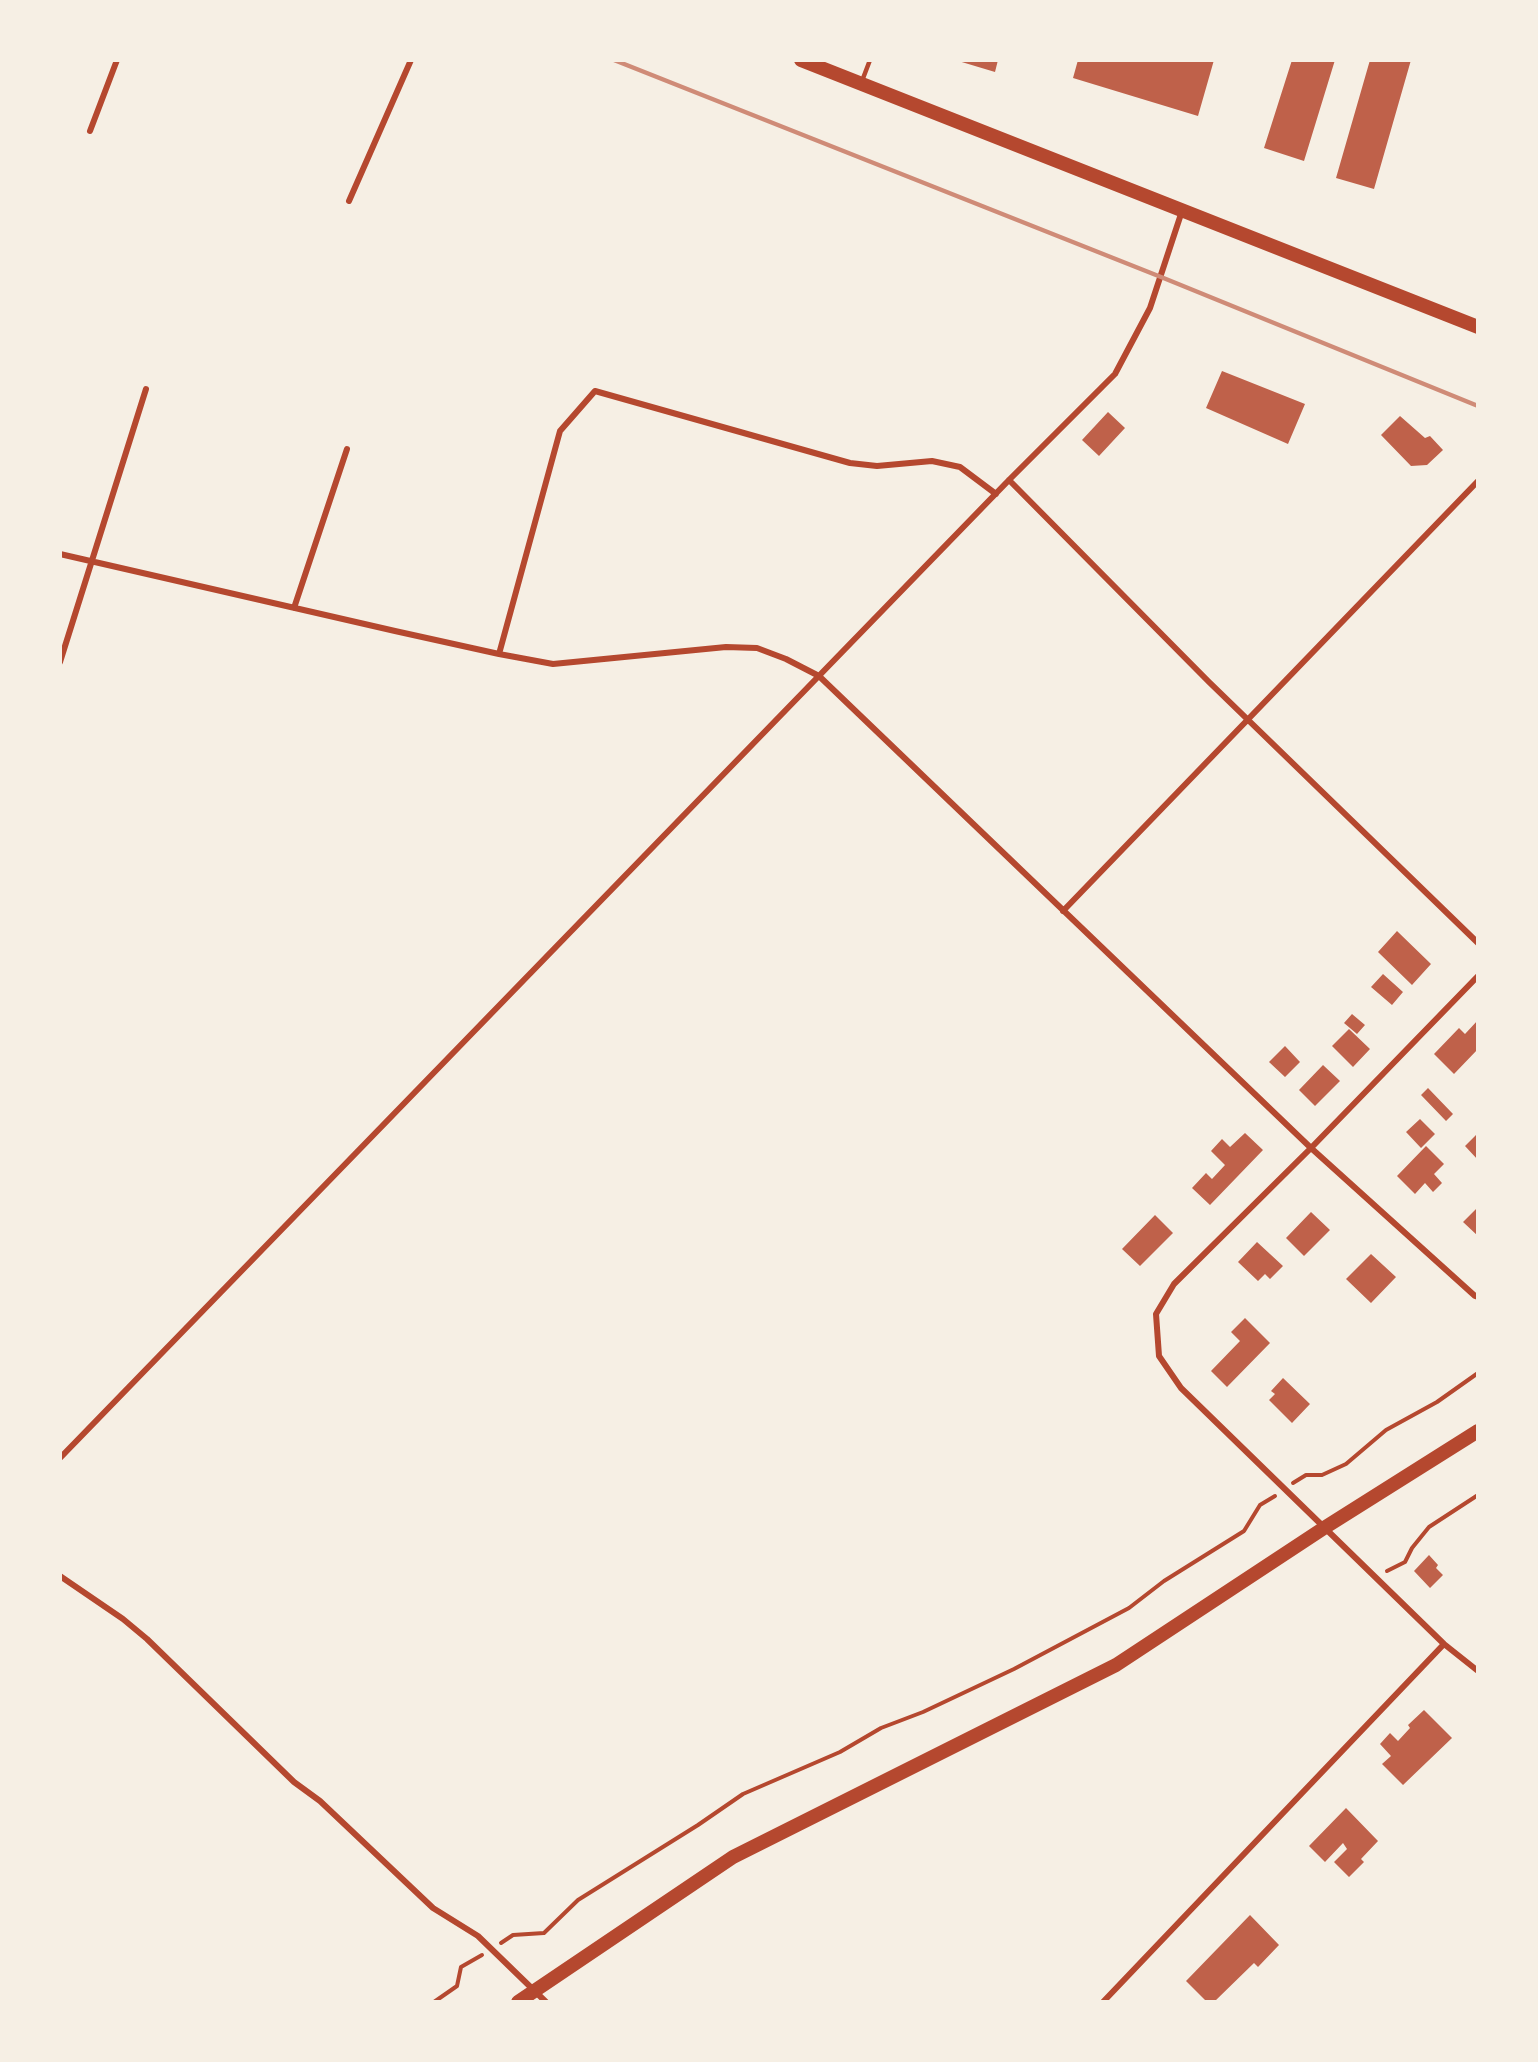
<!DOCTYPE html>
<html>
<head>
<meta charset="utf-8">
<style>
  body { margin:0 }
  #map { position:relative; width:1538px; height:2062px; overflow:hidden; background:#f6efe4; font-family:Cabin,sans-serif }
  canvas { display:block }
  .frame { position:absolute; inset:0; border:62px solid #f6efe4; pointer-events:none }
</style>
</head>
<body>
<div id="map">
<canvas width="1538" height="2062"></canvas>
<div class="frame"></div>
</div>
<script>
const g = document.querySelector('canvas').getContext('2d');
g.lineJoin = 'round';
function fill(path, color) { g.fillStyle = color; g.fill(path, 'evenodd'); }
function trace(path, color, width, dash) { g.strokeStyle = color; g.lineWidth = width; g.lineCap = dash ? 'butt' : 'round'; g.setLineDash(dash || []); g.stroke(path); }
fill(new Path2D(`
  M955 60H998L995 72Z
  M1078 60H1214L1198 116 1073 78Z
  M1292 60H1335L1304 161 1264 148Z
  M1370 60H1411L1374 189 1336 178Z
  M1222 371 1305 404 1288 444 1206 408Z
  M1108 412 1125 428 1099 456 1082 440Z
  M1400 416 1425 438 1430 436 1443 450 1427 465 1411 466 1381 435Z
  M1397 931 1431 964 1412 985 1378 952Z
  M1383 974 1403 992 1392 1005 1371 987Z
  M1352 1014 1365 1025 1357 1034 1344 1023Z
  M1478 1020V1049L1454 1074 1434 1054 1459 1028 1465 1034Z
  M1349 1029 1370 1049 1353 1067 1332 1046Z
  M1285 1046 1300 1062 1285 1077 1269 1062Z
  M1323 1065 1340 1081 1315 1106 1299 1090Z
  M1428 1088 1453 1114 1446 1121 1421 1095Z
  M1420 1119 1435 1134 1421 1148 1406 1132Z
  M1245 1133 1263 1150 1210 1205 1192 1188 1206 1173 1212 1179 1225 1165 1211 1151 1222 1139 1230 1147Z
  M1476 1135 1478 1137V1160L1465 1146Z
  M1426 1146 1444 1164 1434 1174 1442 1183 1433 1192 1425 1183 1415 1194 1397 1176Z
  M1478 1207V1236L1463 1222Z
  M1311 1212 1330 1230 1304 1256 1286 1238Z
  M1155 1215 1173 1233 1140 1266 1122 1249Z
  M1257 1242 1283 1266 1270 1279 1265 1274 1258 1281 1238 1262Z
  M1371 1254 1396 1277 1371 1303 1346 1279Z
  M1245 1318 1270 1343 1227 1387 1211 1371 1240 1341 1231 1332Z
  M1283 1378 1310 1404 1292 1423 1269 1400 1275 1394 1271 1391Z
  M1429 1555 1438 1565 1436 1568 1443 1575 1430 1588 1414 1571Z
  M1424 1710 1452 1738 1403 1785 1382 1764 1391 1756 1380 1744 1390 1733 1398 1741 1410 1728 1408 1725Z
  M1346 1808 1378 1841 1361 1859 1364 1862 1349 1877 1334 1862 1347 1849 1343 1843 1325 1862 1309 1846Z
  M1250 1915 1279 1945 1258 1967 1254 1963 1214 2002H1207L1186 1981Z`), '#bf614a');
trace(new Path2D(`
  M1293 1483 1306 1475H1322L1346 1464 1386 1430 1437 1402 1478 1373
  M1387 1571 1405 1562 1412 1548 1429 1527 1478 1495
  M501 1943 513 1935 544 1933 578 1900 698 1825 743 1794 840 1752 881 1728 923 1712 1014 1669 1129 1608 1164 1581 1244 1531 1260 1505 1275 1496
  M434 2002 457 1986 461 1967 482 1955`), '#b5482f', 4);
trace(new Path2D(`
  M862 81 870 60`), '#b5482f', 4.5);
trace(new Path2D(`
  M90 131 117 60
  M349 201 411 60
  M1009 480 1209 682 1478 943
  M60 554 395 631 499 654 553 664 726 647 757 648 786 659 819 676 1311 1148 1475 1296 1478 1297
  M294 608 347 449
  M499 654 560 431 595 391 850 463 877 466 932 461 960 467 996 494
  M60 662 146 389
  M1063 911 1478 481
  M1478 976 1311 1148 1174 1284 1156 1314 1159 1356 1181 1388 1444 1644 1478 1671
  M60 1458 1009 480 1115 374 1150 308 1182 211
  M60 1576 123 1619 147 1639 294 1782 320 1801 433 1908 478 1936 546 2002
  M1103 2002 1444 1644`), '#b5482f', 6);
trace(new Path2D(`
  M801 60 1478 327`), '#b5482f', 14);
trace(new Path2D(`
  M518 2002 733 1857 1116 1665 1324 1528 1478 1431`), '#b5482f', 14);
trace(new Path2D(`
  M614 60 1161 277 1478 406`), '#cf8b77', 4.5);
</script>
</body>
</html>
